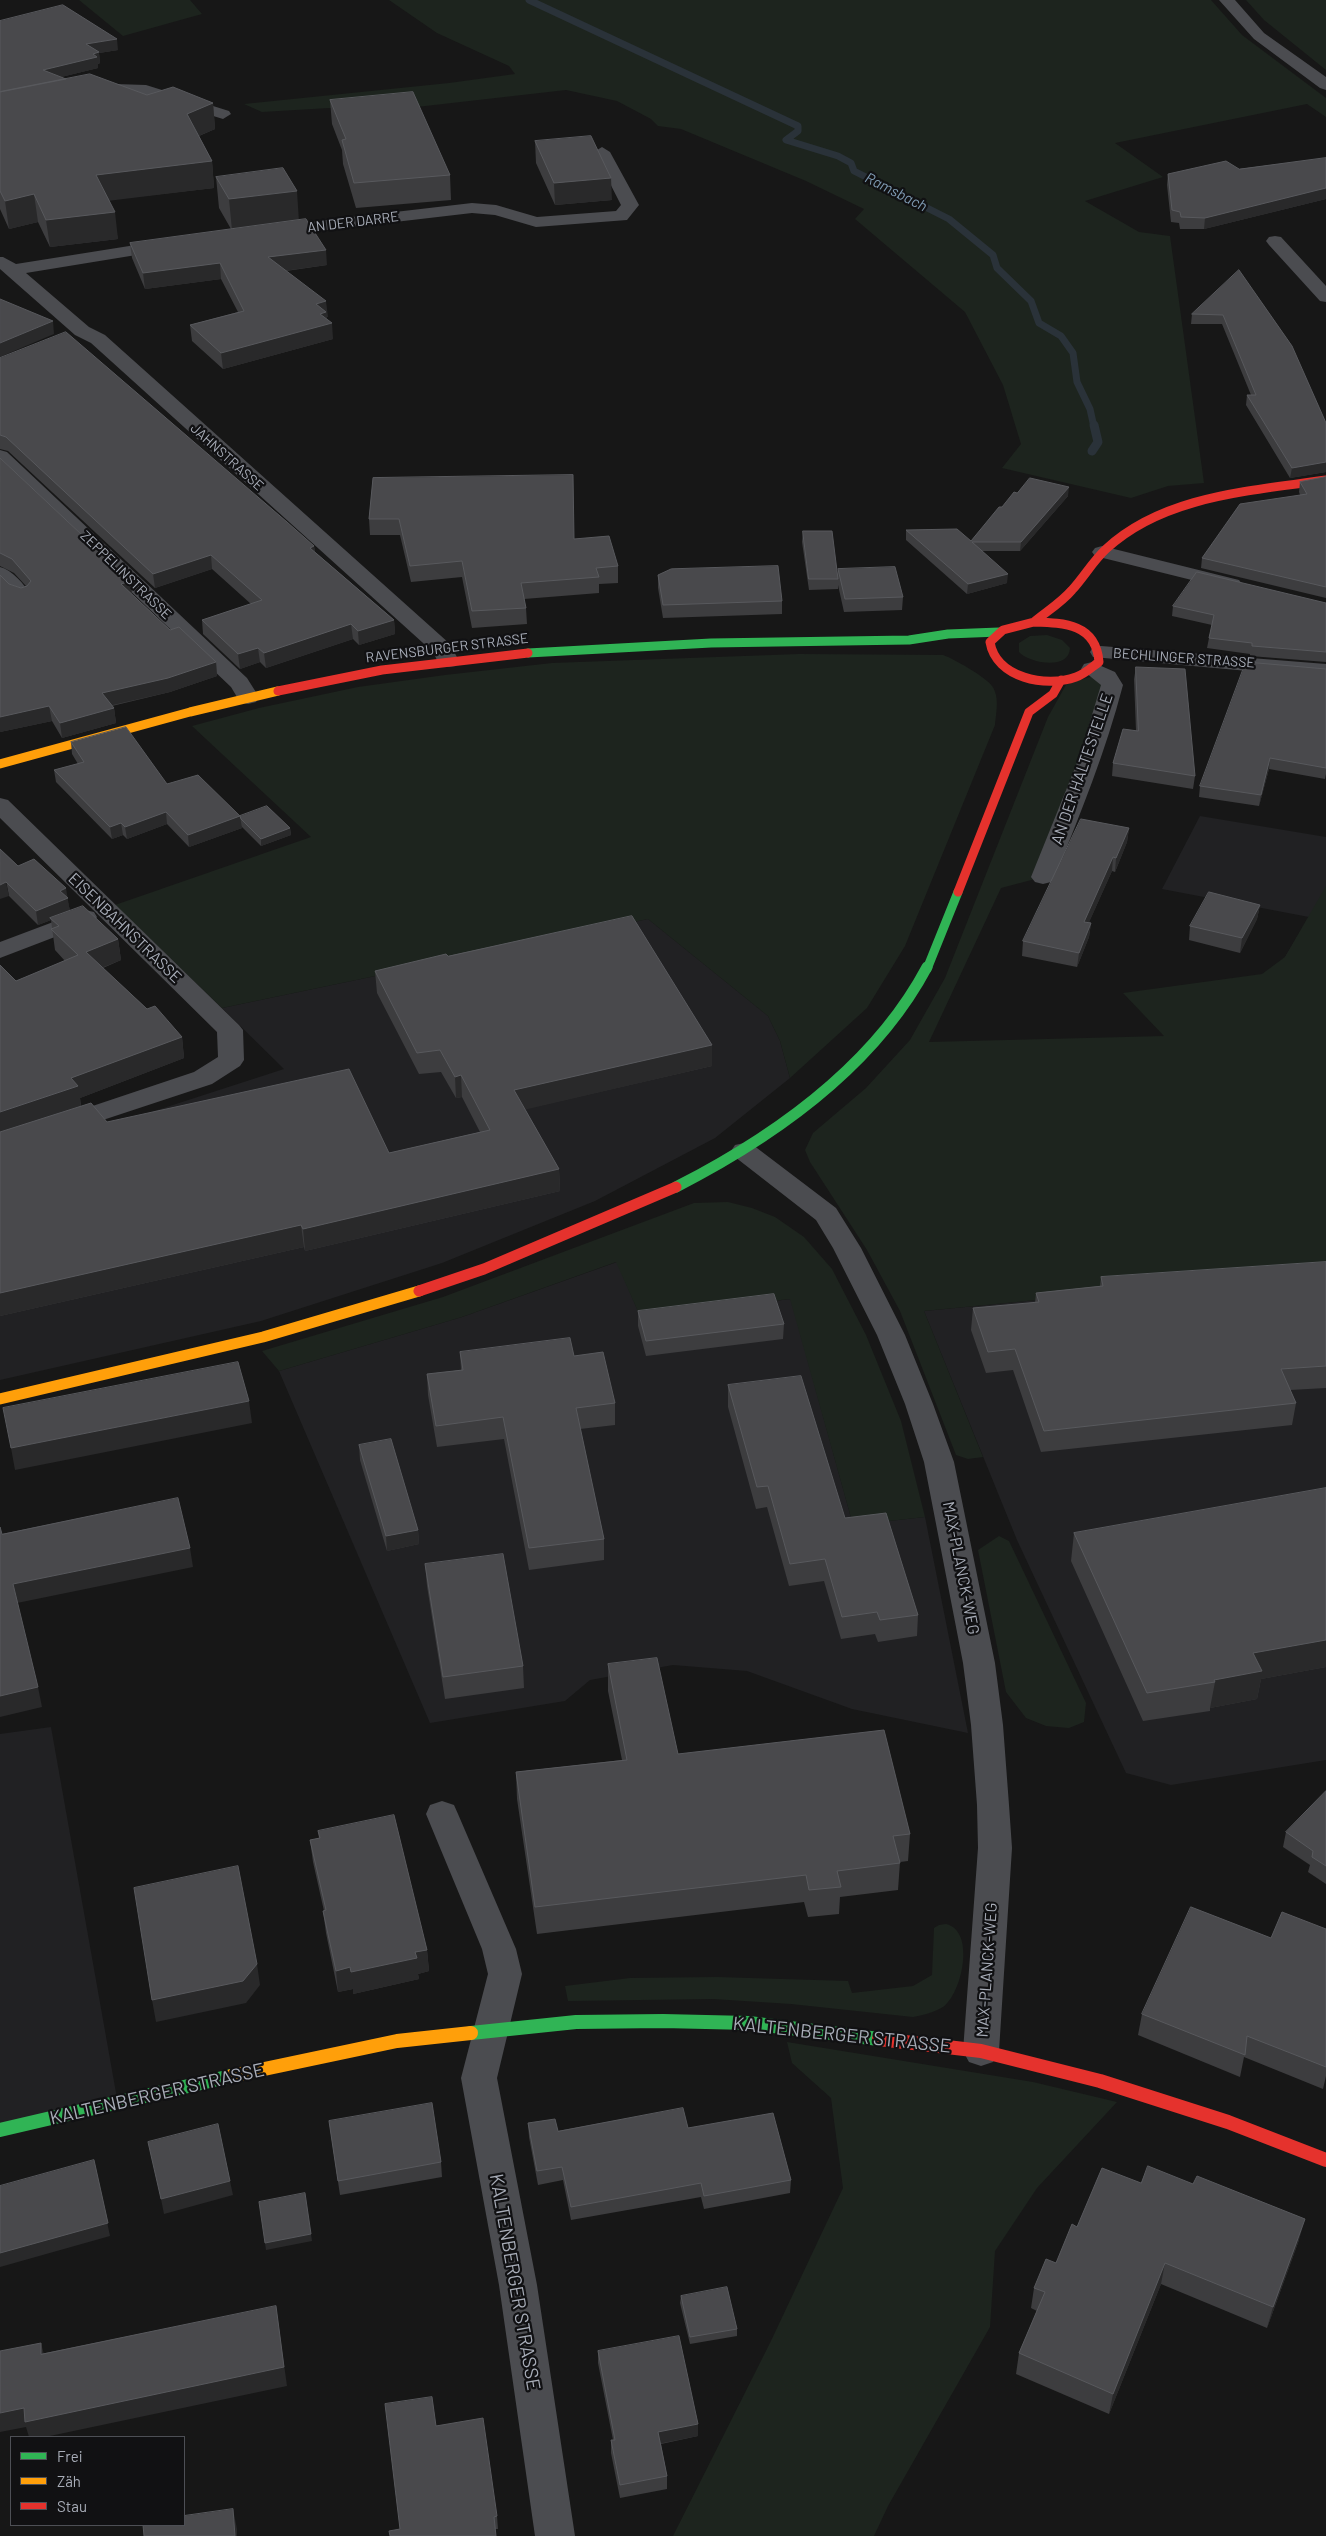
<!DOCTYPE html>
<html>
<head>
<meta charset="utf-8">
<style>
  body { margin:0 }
  #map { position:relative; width:1326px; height:2536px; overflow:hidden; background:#171717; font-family:Barlow,sans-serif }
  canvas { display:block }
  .legend { position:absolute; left:10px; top:2436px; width:175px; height:90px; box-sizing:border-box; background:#111113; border:1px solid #4d4f55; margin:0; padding:6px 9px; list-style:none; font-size:15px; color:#a8adb8 }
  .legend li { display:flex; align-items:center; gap:10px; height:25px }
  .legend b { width:25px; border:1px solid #4d4f55 }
</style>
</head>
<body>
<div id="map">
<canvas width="1326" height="2536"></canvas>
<ul class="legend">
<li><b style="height:6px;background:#30b455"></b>Frei</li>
<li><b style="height:6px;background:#ff9f0a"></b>Zäh</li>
<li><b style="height:6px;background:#e5322d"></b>Stau</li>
</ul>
</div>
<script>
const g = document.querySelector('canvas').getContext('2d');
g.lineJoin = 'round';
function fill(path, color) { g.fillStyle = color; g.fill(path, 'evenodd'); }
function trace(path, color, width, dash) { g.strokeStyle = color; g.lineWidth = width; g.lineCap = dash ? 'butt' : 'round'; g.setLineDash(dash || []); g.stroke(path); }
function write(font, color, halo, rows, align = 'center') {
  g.font = font + ' Barlow,sans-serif'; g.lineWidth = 4.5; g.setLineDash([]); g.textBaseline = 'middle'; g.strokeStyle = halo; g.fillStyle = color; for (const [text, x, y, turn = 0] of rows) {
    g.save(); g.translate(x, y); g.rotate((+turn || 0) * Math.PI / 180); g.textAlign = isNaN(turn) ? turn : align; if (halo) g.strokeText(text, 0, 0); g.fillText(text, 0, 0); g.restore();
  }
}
fill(new Path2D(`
  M1200 816 1326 837V973L1285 957 1309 917 1162 889Z
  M648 919 768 1016 780 1041 790 1078 715 1138 595 1201 442 1263 261 1321 0 1380V1161L284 1069 222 1008Z
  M617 1262 640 1316 791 1299 853 1525 925 1517 968 1733 852 1709 747 1671 673 1665 590 1680 565 1701 430 1723 279 1371 462 1317Z
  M1326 1272V1760L1171 1785 1126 1773 1017 1540 924 1311Z
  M51 1727 118 2104 0 2130V1734Z`), '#212123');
fill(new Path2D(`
  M79 0H190L202 14 123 36Z
  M389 0H1211L1242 35 1326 98V117L1307 104 1115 143 1163 177 1085 201 1139 232 1170 236 1204 483 1168 486 1131 498 1002 468 1021 444 1003 385 965 312 855 219 864 209 806 181 681 129 658 126 651 119 617 101 566 90 399 109 329 108 262 112 244 104 449 83 515 74 509 66 437 33Z
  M1246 0H1326V70L1264 20Z
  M1047 635 1062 640 1070 648C1069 671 1029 663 1019 652V643L1030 636Z
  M799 654 943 655C954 659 986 677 992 686 1000 697 996 713 995 725L905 946 867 1008 790 1078 780 1041 768 1016 648 919 222 1008 115 905 311 837 192 726 259 708 358 687 445 675 552 663Z
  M1094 676 1107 684 1039 878 1001 888 929 1042 1164 1036 1123 993 1262 974 1285 957 1326 886V1272L924 1311 983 1457 968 1459 956 1455 900 1311 867 1250 810 1162 805 1150 813 1133 866 1088 910 1040 945 978 1048 717 1067 683Z
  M728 1202 752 1208 775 1217 804 1237 832 1269 866 1335 901 1421 925 1517 853 1525 790 1299 640 1316 616 1262 462 1317 279 1371 262 1351 443 1297 694 1203Z
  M999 1536 1009 1541 1086 1703 1084 1722 1069 1728 1046 1726 1026 1718 1006 1692 978 1550Z
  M946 1924C976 1931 962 1994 943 2007 933 2013 923 2015 913 2017L791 2004 713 1999 568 2001 565 1986 630 1978 717 1977 848 1981 852 1993 913 1986 932 1975 934 1928 939 1925Z
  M787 2042 1033 2082 1117 2102 1037 2188 995 2251 990 2327 888 2506 874 2536H673L770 2343 843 2188 831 2098 792 2063Z`), '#1d241e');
trace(new Path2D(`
  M529 0 798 126V131L786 140 838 156 851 163 854 171 949 219 993 255 997 268 1031 301 1039 323 1061 336 1073 353 1077 382 1090 409 1094 427`), '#2a3239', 7);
trace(new Path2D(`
  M1092 451 1098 442 1094 425`), '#2a3239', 9);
fill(new Path2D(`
  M1219 0H1235L1264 33 1326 77V90L1320 88 1254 39Z
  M115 84 146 85 229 111 231 114 223 119 145 95 116 94 95 100 87 95 89 92Z
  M602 147 610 152 639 205 627 220 536 227 495 215 472 213 275 236 269 235 266 231 269 227 275 226 472 203 496 205 537 217 616 211 621 205 594 152Z
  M1275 236 1281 237 1326 286V302L1320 301 1269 245 1266 241 1269 237Z
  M167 240 173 241 176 245 173 249 26 273 89 327 105 335 450 644 459 661 456 666 448 667 440 666 433 652 91 343 75 335 0 269V257H3L16 264Z
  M0 450 7 452 247 678 259 697 256 702 248 704 240 702 231 687 0 467Z
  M1102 546 1239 580 1242 584 1239 588 1232 590 1095 556 1092 552 1095 548Z
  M0 567C12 570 24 584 31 595L28 599C14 603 9 595 0 585Z
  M1101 646 1326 664V678L1093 657 1090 652 1093 647Z
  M1092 662 1115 672 1123 685C1106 751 1080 814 1055 877L1051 882 1043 884 1035 882 1031 877 1079 758 1101 685 1081 669 1084 664Z
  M0 798 8 800 239 1025 243 1030 244 1060 240 1066 212 1084 0 1154V1137L194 1072 218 1057 217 1032 0 818Z
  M85 910 94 912 97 917 94 922 0 958V942Z
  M744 1143 753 1145 836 1208 861 1248 905 1335 933 1404 954 1462 995 1663 1003 1725 1009 1805 1012 1848 999 2051 993 2062 981 2066 969 2062 963 2051 978 1848 977 1805 971 1725 963 1663 924 1462 905 1404 877 1335 833 1248 816 1220 735 1157 731 1151 735 1145Z
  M442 1801 454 1805 458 1814 516 1949 522 1974 497 2078 537 2285 575 2536H535L499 2285 461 2078 488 1974 482 1949 426 1814 430 1805Z`), '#4b4c50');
trace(new Path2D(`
  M528 653 711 643 909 640 948 634 999 632
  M927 969 958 892`), '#30b455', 9);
trace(new Path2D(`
  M676 1187C774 1137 874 1067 927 967`), '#30b455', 11);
trace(new Path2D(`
  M471 2033 576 2022 663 2021 749 2023 879 2039
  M0 2130 231 2076`), '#30b455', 14);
trace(new Path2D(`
  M0 764 190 712 278 691`), '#ff9f0a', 9);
trace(new Path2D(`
  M0 1399 263 1337 419 1291`), '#ff9f0a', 11);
trace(new Path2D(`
  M231 2076 397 2041 471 2033`), '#ff9f0a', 14);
trace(new Path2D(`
  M1034 622C1046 612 1062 602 1072 590 1084 577 1093 561 1106 549 1164 495 1252 491 1326 480
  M1034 622C1065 623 1096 624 1099 662 1092 667 1085 674 1076 677 1046 688 996 678 990 642L1003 630Z
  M278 691 382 670 528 653
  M958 892 1029 712 1053 694 1061 680`), '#e5322d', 9);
trace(new Path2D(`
  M419 1291 484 1269 676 1187`), '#e5322d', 11);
trace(new Path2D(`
  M879 2039 981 2051 1100 2081 1228 2122 1326 2160`), '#e5322d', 14);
fill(new Path2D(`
  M0 21 118 50 99 53 100 63 98 64V68L61 77 66 79 147 95 213 103 215 129 199 136 212 161 214 188 109 200 118 239 50 247 38 222 9 229 0 209Z
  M330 100 450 175 451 200 356 208 343 164 342 150 332 124Z
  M535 141 612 200 555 205 536 163Z
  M1326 158V199L1204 229H1180L1179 223 1171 222 1167 185 1168 174 1239 169Z
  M216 177 299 220 327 265 286 271 328 317H327V319L333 339 223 369 192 341 190 325 238 312 221 279 145 289 132 258 130 243 231 229 219 208Z
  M1239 270 1326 423V472L1290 478 1246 405 1247 395H1251L1222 324H1191L1192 314Z
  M0 358 314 546 315 552 394 620 395 634 359 645 353 639 266 668 260 662 240 669 203 634 202 620 251 604 212 569 155 588 8 451 0 449Z
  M0 458 131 581 132 594 170 630 216 662 217 676 170 692 112 706 114 708 116 723 62 738 52 721 0 732V575L9 584 21 588 26 586 14 573 0 566Z
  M1326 477V598L1201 568 1202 558 1300 495 1299 492 1300 482Z
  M373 478 574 539 618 566V583L599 584V593L524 599 526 608 527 624 472 628 462 577 411 582 400 535H370L369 519Z
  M1017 493 1068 496 1020 551H982L1007 583 967 594 906 540V530L971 541 1002 507Z
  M803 531 838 575V569L903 597 902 610 844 612 838 585V589L809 590 802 542Z
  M658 575 782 601V614L663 618 658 588Z
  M1326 603V662L1250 656V654L1207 648 1209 638 1212 625 1172 616 1173 606Z
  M1136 667 1195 776 1193 789 1112 776 1113 763 1136 731 1134 679Z
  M1326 669V774L1325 779 1269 769 1259 806 1199 797 1200 786Z
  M71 742 240 816 290 828 291 835 261 846 241 826 242 828 189 847 167 824 127 839 123 835 112 839 56 782 54 770 78 764 72 754Z
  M1129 828 1127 842 1115 872 1112 871 1089 922 1091 923 1089 937 1077 967 1022 956 1023 941Z
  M0 849 18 866 67 898 70 911 118 939 121 960 103 968 147 1009 182 1037 184 1058 80 1098 81 1106 107 1122 389 1153 480 1132 462 1097 456 1098 441 1072 419 1074 377 993 375 971 448 956 712 1066 525 1109 559 1169 560 1191 305 1251 304 1247 0 1316 16 981 65 961 55 950 51 920 38 925 9 896Z
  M1260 905 1257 919 1240 953 1189 940 1190 926Z
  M1326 1262V1388L1290 1390 1296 1403 1292 1425 1041 1452 1013 1370 986 1373 971 1330 973 1308 1035 1303 1036 1293 1100 1286 1101 1277Z
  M638 1311 784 1324 783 1339 646 1356 638 1326Z
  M460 1352 574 1356 615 1403V1425L580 1429 604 1539V1560L529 1570 504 1439 437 1447 428 1395 427 1374 461 1370Z
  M728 1385 845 1518 918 1615 917 1636 878 1642 875 1634 841 1639 824 1581 789 1586 767 1507 756 1509 728 1407Z
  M359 1445 418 1530 419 1544 387 1551 360 1460Z
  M1326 1488V1667L1261 1679 1257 1699 1210 1708V1711L1143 1721 1071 1561 1074 1533Z
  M425 1564 523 1666 524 1688 445 1699 427 1586Z
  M608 1664 678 1754 910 1834 908 1861 900 1862 898 1890 840 1897 839 1914 808 1917 804 1902 537 1934 517 1799 516 1772 622 1760 608 1691Z
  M1326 1791V1884L1308 1872 1310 1865 1283 1847 1286 1832Z
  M318 1831 427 1950 429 1971 418 1974 419 1979 353 1994V1989L338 1992 326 1933 323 1911H324L313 1862 310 1840 319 1838Z
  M1326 1929V2076L1323 2089 1244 2057 1240 2077 1138 2035 1142 2014 1271 1938Z
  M329 2121 441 2162 442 2177 340 2195Z
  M528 2123 558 2131 688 2128 791 2180 790 2193 704 2209 701 2197 571 2220 563 2180 538 2185 529 2137Z
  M1141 2183 1299 2240 1267 2328 1161 2284 1109 2414 1016 2374 1019 2353 1037 2311 1031 2308 1034 2288 1056 2263 1077 2227Z
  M681 2296 737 2329V2336L690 2344 680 2303Z
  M598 2351 698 2436 661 2444 667 2476V2489L620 2498 611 2453V2440H613L598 2363Z
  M436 2426 497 2516 498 2529H400Z`), '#3d3d3f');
fill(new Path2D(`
  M117 39 118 50 99 53 100 63 98 64V68L45 81 43 70 86 44Z
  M213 103 215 129 189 140 187 114Z
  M212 161 214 188 99 202 96 175Z
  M611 178 612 200 555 205 554 183Z
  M1326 188V199L1204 229 1205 218Z
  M297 191 299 222 232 230 229 199Z
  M34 194 38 222 9 229 5 201Z
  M115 212 118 239 50 247 46 220Z
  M326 250 327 265 269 273 268 257Z
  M220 263 221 279 145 289 143 273Z
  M326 301 328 317H327V324L332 323 333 339 223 369 221 353 316 304Z
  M53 321 54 334 0 357V343Z
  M1326 462V472L1290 478 1292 468Z
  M1069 487 1068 496 1020 551 1021 542Z
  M314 546 316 560 310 548Z
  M211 555 212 569 155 588 153 574Z
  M1008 574 1007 583 967 594 968 584Z
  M131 581 132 596 121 584Z
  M394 620 395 634 359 645 358 631Z
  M351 624 353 639 266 668 264 653Z
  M258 648 260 662 240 669 238 654Z
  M216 662 217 676 170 692 104 707 102 693Z
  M49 706 52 721 0 732V717Z
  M114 708 116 723 62 738 60 723Z
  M1270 758 1269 769 1259 806 1261 795Z
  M166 812 167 824 127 839 125 827Z
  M240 816 242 828 189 847 188 835Z
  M121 823 123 835 112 839 110 827Z
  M290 828 291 835 261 846V839Z
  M1129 828 1127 842 1115 872 1116 858Z
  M1113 857 1112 871 1083 936 1084 922Z
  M6 882 9 896 0 899V885Z
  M66 888 70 912 50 918 51 920 38 925 36 911 60 891Z
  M1260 905 1257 919 1240 953 1242 938Z
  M1091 923 1089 937 1077 967 1079 953Z
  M118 939 121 960 89 973 86 952Z
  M182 1037 184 1058 80 1098 81 1108 0 1135V1112L71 1078Z
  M712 1045V1066L515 1112 514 1090Z
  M461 1075 462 1097 456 1098 455 1077Z
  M559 1169 560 1191 305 1251 303 1229Z
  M301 1225 304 1247 0 1316V1293Z
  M249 1401 252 1423 15 1470 11 1448Z
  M418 1530 419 1544 387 1551 386 1536Z
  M190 1548 193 1567 17 1603 13 1584Z
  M1326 1640V1667L1261 1679 1257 1699 1210 1708 1215 1682 1214 1680 1253 1653Z
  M38 1687 42 1707 0 1717V1696Z
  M427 1950 429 1971 418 1974 419 1979 353 1994V1989L338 1992 336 1971Z
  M257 1964 260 1985 246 2003 156 2022 152 2000Z
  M94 2160 110 2236 0 2267V2253Z
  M230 2181 233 2195 164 2214 161 2199Z
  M1305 2219 1299 2240 1267 2328 1273 2307Z
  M311 2234 312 2241 266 2250 265 2243Z
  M1165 2263 1161 2284 1109 2414 1113 2394Z
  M276 2306 287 2386 45 2437H29L26 2427 0 2432V2413Z
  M41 2343 46 2362 41 2354Z
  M698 2424V2436L658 2444V2432Z
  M233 2509 237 2529V2536H235Z`), '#29292a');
const building = new Path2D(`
  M63 5 117 39 86 44 99 52 93 54 97 57 43 70 66 79 0 92V21Z
  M90 74 147 95 173 87 213 103 187 114 212 161 96 175 115 212 46 220 34 194 5 201 0 191V92Z
  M413 92 450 175 354 183 342 140 346 139 330 100Z
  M591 136 611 178 554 183 535 141Z
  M1326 158V188L1205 218 1181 217 1180 212 1172 210 1168 174 1226 161 1239 169Z
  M283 168 297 191 229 199 216 177Z
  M306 219 326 250 268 257 326 301 316 304 326 312 320 314 332 323 221 353 190 325 244 311 220 263 143 273 130 243Z
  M1239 270 1292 346 1326 423V462L1292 468 1247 395H1256L1223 315 1192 314Z
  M0 299 53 321 0 343Z
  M66 332 287 522 314 546 310 548 394 620 358 631 351 624 264 653 258 648 238 654 202 620 262 600 211 555 153 574 6 437 0 435V358Z
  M0 458 131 581 121 584 170 630 179 627 216 662 168 678 102 693 114 708 60 723 49 706 0 717V575L9 584 21 588 27 586 31 581 12 559 0 553Z
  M573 475 574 539 609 536 618 566 596 568 599 577 521 583 526 608 472 611 462 561 410 566 399 519H369L373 478Z
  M1326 477V587L1202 558 1240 504 1307 494 1300 482Z
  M1030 478 1069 487 1021 542H972L1008 574 968 584 906 530 957 529 971 541 999 507H1002L1014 492 1017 493Z
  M803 531H832L838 579H809Z
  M778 566 782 601 663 605 658 575 671 569Z
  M895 567 903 597 845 599 838 569Z
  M1197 572 1326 603V652L1252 646V643L1209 638 1214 615 1173 606Z
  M1246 662 1326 669V768L1270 758 1261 795 1200 786Z
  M1136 667 1185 669 1195 776 1113 763 1123 729 1138 731Z
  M126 727 167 784 198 775 240 816 188 835 166 812 125 827 121 823 110 827 54 770 84 762 71 742Z
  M267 806 290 828 261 839 241 819 240 816Z
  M1081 819 1129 828 1116 858 1113 857 1084 922 1091 923 1079 953 1023 941Z
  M0 849 18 866 34 859 66 888 60 891 68 898 36 911 6 882 0 885Z
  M1209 892 1260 905 1242 938 1190 926Z
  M83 906 118 939 86 952 147 1009 155 1006 182 1037 71 1078 78 1086 0 1112V965L16 981 78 955 51 929 59 926 50 918Z
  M632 916 712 1045 514 1090 559 1169 303 1229 301 1225 0 1293V1132L91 1103 107 1122 349 1069 389 1153 490 1130 461 1075 455 1077 440 1050 417 1053 375 971 446 954 448 956Z
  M1326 1262V1366L1281 1369 1296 1403 1044 1431 1015 1349 988 1352 973 1308 1039 1302 1036 1293 1103 1286 1101 1277Z
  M774 1294 784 1324 646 1341 638 1311Z
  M570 1338 574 1356 603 1352 615 1403 576 1408 604 1539 529 1548 503 1417 436 1426 427 1374 463 1370 460 1352Z
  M238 1362 249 1401 11 1448 3 1408Z
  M801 1376 845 1518 886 1513 918 1615 880 1620 877 1612 842 1617 825 1559 790 1564 768 1486 757 1487 728 1385Z
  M391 1439 418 1530 386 1536 359 1445Z
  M1326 1488V1640L1253 1653 1262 1671 1214 1680 1215 1682 1147 1693 1074 1533Z
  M178 1498 190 1548 13 1584 38 1687 0 1696V1527L2 1534Z
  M503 1554 523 1666 443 1677 425 1564Z
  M657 1658 678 1754 884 1730 910 1834 893 1836 900 1863 837 1871 841 1887 809 1890 806 1875 535 1907 516 1772 627 1760 608 1664Z
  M1326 1791V1866L1312 1857 1313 1851 1286 1832Z
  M394 1815 427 1950 415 1952 417 1958 351 1972 350 1967 336 1971 323 1911 326 1910 310 1840 320 1838 318 1831Z
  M238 1866 257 1964 243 1981 152 2000 134 1888Z
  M1191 1907 1271 1938 1282 1912 1326 1929V2067L1247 2036 1245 2055 1142 2014Z
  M432 2103 441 2162 338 2181 329 2121Z
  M683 2108 688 2128 773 2113 791 2180 704 2196 701 2183 571 2207 562 2167 537 2171 528 2123 555 2119 558 2131Z
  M218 2124 230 2181 161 2199 148 2142Z
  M94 2160 108 2223 0 2253V2186Z
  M1148 2166 1193 2184 1197 2176 1305 2219 1273 2307 1165 2263 1113 2394 1019 2353 1045 2292 1034 2288 1046 2259 1056 2263 1072 2224 1077 2227 1102 2168 1141 2183Z
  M305 2193 311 2234 265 2243 259 2202Z
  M727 2287 737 2329 690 2337 681 2296Z
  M276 2306 284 2367 25 2422 24 2408 0 2413V2351L41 2343V2354Z
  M679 2336 698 2424 658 2432 667 2476 620 2485 611 2440H615L598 2351Z
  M432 2397 436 2426 483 2418 497 2516 494 2517 496 2536H390L389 2531 400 2529 385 2404Z
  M233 2509 235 2536H144L143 2525H184V2516Z`);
fill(building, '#49494c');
trace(building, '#58595d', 1);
write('14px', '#a8adb8', '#111113', [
  ["AN DER DARRE",353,222,-7],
  ["JAHNSTRASSE",227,457,42],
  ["ZEPPELINSTRASSE",126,575,44],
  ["RAVENSBURGER STRASSE",447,648,-7],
  ["BECHLINGER STRASSE",1184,658,4]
]);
write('italic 15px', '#7f9bb3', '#111113', [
  ["Ramsbach",896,192,27]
]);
write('16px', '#a8adb8', '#111113', [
  ["AN DER HALTESTELLE",1082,769,-71],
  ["EISENBAHNSTRASSE",125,928,44],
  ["MAX-PLANCK-WEG",961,1568,79],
  ["MAX-PLANCK-WEG",987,1970,-86]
]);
write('19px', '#a8adb8', '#111113', [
  ["KALTENBERGER STRASSE",842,2035,6],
  ["KALTENBERGER STRASSE",157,2094,-13],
  ["KALTENBERGER STRASSE",515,2282,80]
]);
</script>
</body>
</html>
